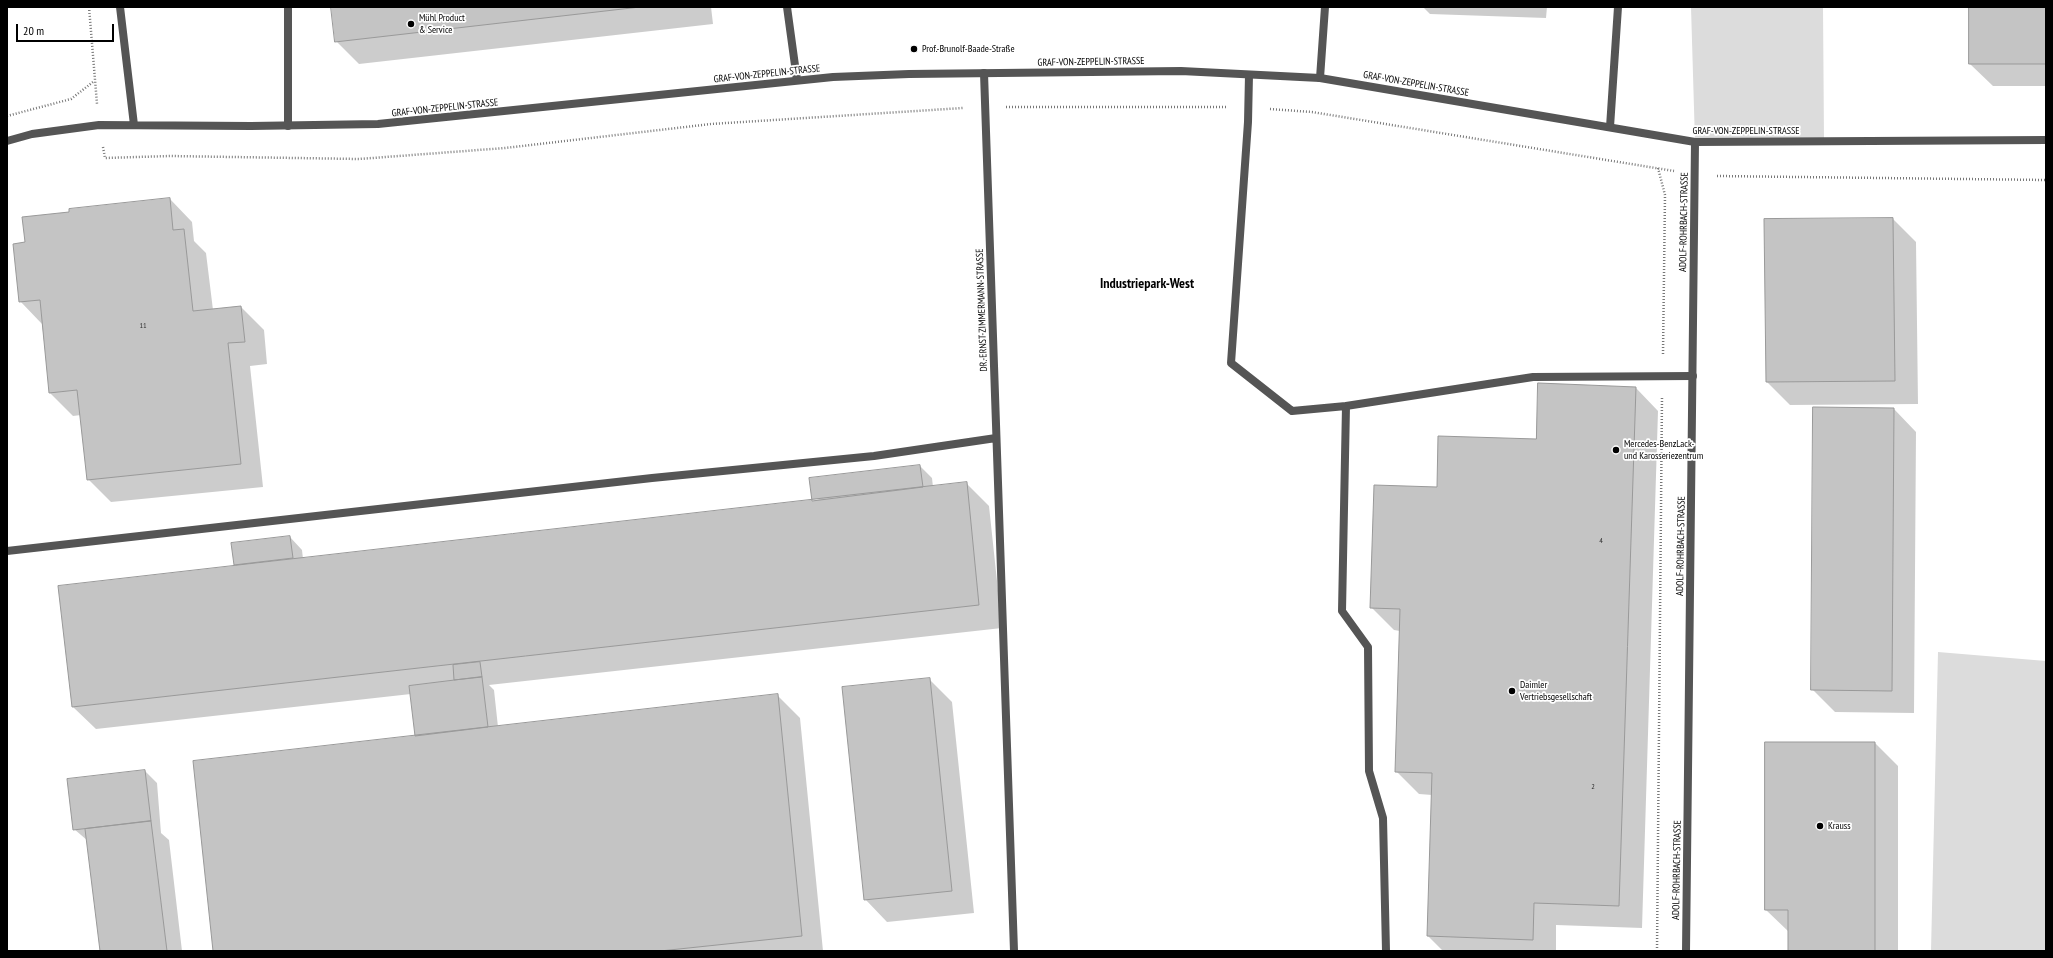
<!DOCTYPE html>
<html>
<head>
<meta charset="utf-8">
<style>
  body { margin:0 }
  #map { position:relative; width:2053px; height:958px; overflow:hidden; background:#fff; font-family:"PT Sans Narrow",sans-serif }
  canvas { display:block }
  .frame { position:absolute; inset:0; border:8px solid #000; pointer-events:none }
  .scale { position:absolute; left:16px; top:24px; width:98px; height:18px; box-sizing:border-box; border:2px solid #000; border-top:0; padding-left:5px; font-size:12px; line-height:14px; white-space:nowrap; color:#000; -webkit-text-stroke:3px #fff; paint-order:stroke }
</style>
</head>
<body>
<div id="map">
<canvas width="2053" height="958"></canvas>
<div class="frame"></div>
<div class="scale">20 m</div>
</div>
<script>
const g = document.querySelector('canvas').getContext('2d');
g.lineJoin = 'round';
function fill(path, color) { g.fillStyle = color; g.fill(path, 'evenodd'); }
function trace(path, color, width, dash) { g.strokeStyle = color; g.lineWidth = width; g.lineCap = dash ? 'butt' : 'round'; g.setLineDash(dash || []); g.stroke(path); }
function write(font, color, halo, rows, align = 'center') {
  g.font = font + ' "PT Sans Narrow",sans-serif'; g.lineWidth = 3.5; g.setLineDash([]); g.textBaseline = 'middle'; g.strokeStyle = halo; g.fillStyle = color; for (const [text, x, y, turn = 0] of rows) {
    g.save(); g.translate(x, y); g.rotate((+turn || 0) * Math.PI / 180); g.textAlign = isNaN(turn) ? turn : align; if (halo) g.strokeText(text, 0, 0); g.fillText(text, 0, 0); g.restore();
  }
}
fill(new Path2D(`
  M1691 7H1823L1824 141 1695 142Z
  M1938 652 2046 661V951H1931Z`), '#dcdcdc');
fill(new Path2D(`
  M332 7H711L713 24 359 64 336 41Z
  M1423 7H1547L1546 18 1430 14Z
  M1970 7H2046V86H1993L1970 64Z
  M170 199 192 222 194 241 206 253 213 310 241 307 264 330 267 364 250 366 263 487 111 502 88 479 81 415 73 416 50 393 42 324 20 301 26 243Z
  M1893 219 1916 242 1918 404 1790 405 1767 382 1765 220Z
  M1636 388 1658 411 1642 928 1556 925V951H1443L1428 936 1432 795 1419 794 1396 771 1400 631 1394 630 1371 607 1438 488 1537 440Z
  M1894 409 1916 432 1914 713 1835 712 1812 689Z
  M920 466 932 478 933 487 966 483 989 506 1002 628 489 685 494 690 498 727 777 695 800 718 823 951H214L416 737 411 694 96 729 73 707 236 566 235 565 290 537 302 550 303 559 813 501Z
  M929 679 952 702 974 913 887 922 865 899Z
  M1766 743H1875L1898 766V951H1789V932L1766 910Z
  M145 771 157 783 161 833 169 840 182 951H101L88 841 74 829Z`), '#0003');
const building = new Path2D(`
  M331 7H640L335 42Z
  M1969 7H2046V64H1969Z
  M170 198 173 230 184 229 193 311 241 306 245 342 228 343 241 464 87 480 77 390 49 393 40 300 19 302 13 244 25 242 22 217 69 212V209Z
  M1893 218 1895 381 1766 382 1764 219Z
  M1538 383 1636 387 1619 906 1534 903 1533 940 1427 936 1432 773 1395 772 1400 609 1370 608 1374 485 1437 487 1438 436 1536 439Z
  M1813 407 1894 408 1892 691 1811 690Z
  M920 465 923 487 812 501 809 478Z
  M967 482 979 605 72 707 58 586Z
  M290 536 293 558 234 565 231 543Z
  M480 662 482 677 454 680 453 665Z
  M482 677 488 727 415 736 409 686Z
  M930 678 952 891 864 900 842 687Z
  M778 694 802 936 660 951H213L193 761Z
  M1765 742H1875V951H1788V910H1765Z
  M145 770 151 821 73 830 67 779Z
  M151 821 167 951H100L85 829Z`);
fill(building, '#c4c4c4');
trace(building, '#999', 1);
trace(new Path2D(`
  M89 7 97 104
  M1006 107H1227
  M1270 109 1312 112 1674 171
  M7 116 71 99 93 82
  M103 147 105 158 170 156 359 159 505 148 711 124 963 108
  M1658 168 1665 195 1663 354
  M1717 176 2046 180
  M1657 951 1662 397`), '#777', 2.5, [1, 2]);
trace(new Path2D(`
  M787 7 797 80
  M984 73 1014 951
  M1249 75 1248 122 1231 363 1292 411 1346 406 1342 611 1368 647 1369 771 1383 818 1386 951
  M1320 78 1325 7
  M288 126V7
  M1610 127 1618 7
  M1346 406 1533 377 1693 376
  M7 551 652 478 874 456 996 438`), '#555', 8);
trace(new Path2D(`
  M120 7 134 125
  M7 141 32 134 99 125 251 126 378 124 833 77 909 74 1181 71 1320 78 1695 142 2046 140
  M1686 951 1695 142`), '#555', 8);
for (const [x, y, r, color] of [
  [411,24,4,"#000"],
  [914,49,4,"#000"],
  [1616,450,4,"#000"],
  [1512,691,4,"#000"],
  [1820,826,4,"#000"]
]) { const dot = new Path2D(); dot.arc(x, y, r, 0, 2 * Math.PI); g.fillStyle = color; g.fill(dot); trace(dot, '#fff', 1.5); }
write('8px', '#313131', null, [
  ["11",143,326],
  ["4",1601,541],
  ["2",1593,787]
]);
write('10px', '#000', '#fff', [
  ["Mühl Product",419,18],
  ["& Service",419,30],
  ["Prof.-Brunolf-Baade-Straße",922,49],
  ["Mercedes-BenzLack-",1624,444],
  ["und Karosseriezentrum",1624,456],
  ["Daimler",1520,685],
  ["Vertriebsgesellschaft",1520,697],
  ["Krauss",1828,826]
], 'left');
write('10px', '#000', '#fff', [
  ["GRAF-VON-ZEPPELIN-STRASSE",1091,62,-1],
  ["GRAF-VON-ZEPPELIN-STRASSE",767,74,-6],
  ["GRAF-VON-ZEPPELIN-STRASSE",1416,84,10],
  ["GRAF-VON-ZEPPELIN-STRASSE",445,108,-6],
  ["GRAF-VON-ZEPPELIN-STRASSE",1746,131],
  ["ADOLF-ROHRBACH-STRASSE",1684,222,-89],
  ["DR.-ERNST-ZIMMERMANN-STRASSE",982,310,-92],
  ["ADOLF-ROHRBACH-STRASSE",1681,546,-89],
  ["ADOLF-ROHRBACH-STRASSE",1677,870,-89]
]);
write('bold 14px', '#000', '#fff', [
  ["Industriepark-West",1147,284]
]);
</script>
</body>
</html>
